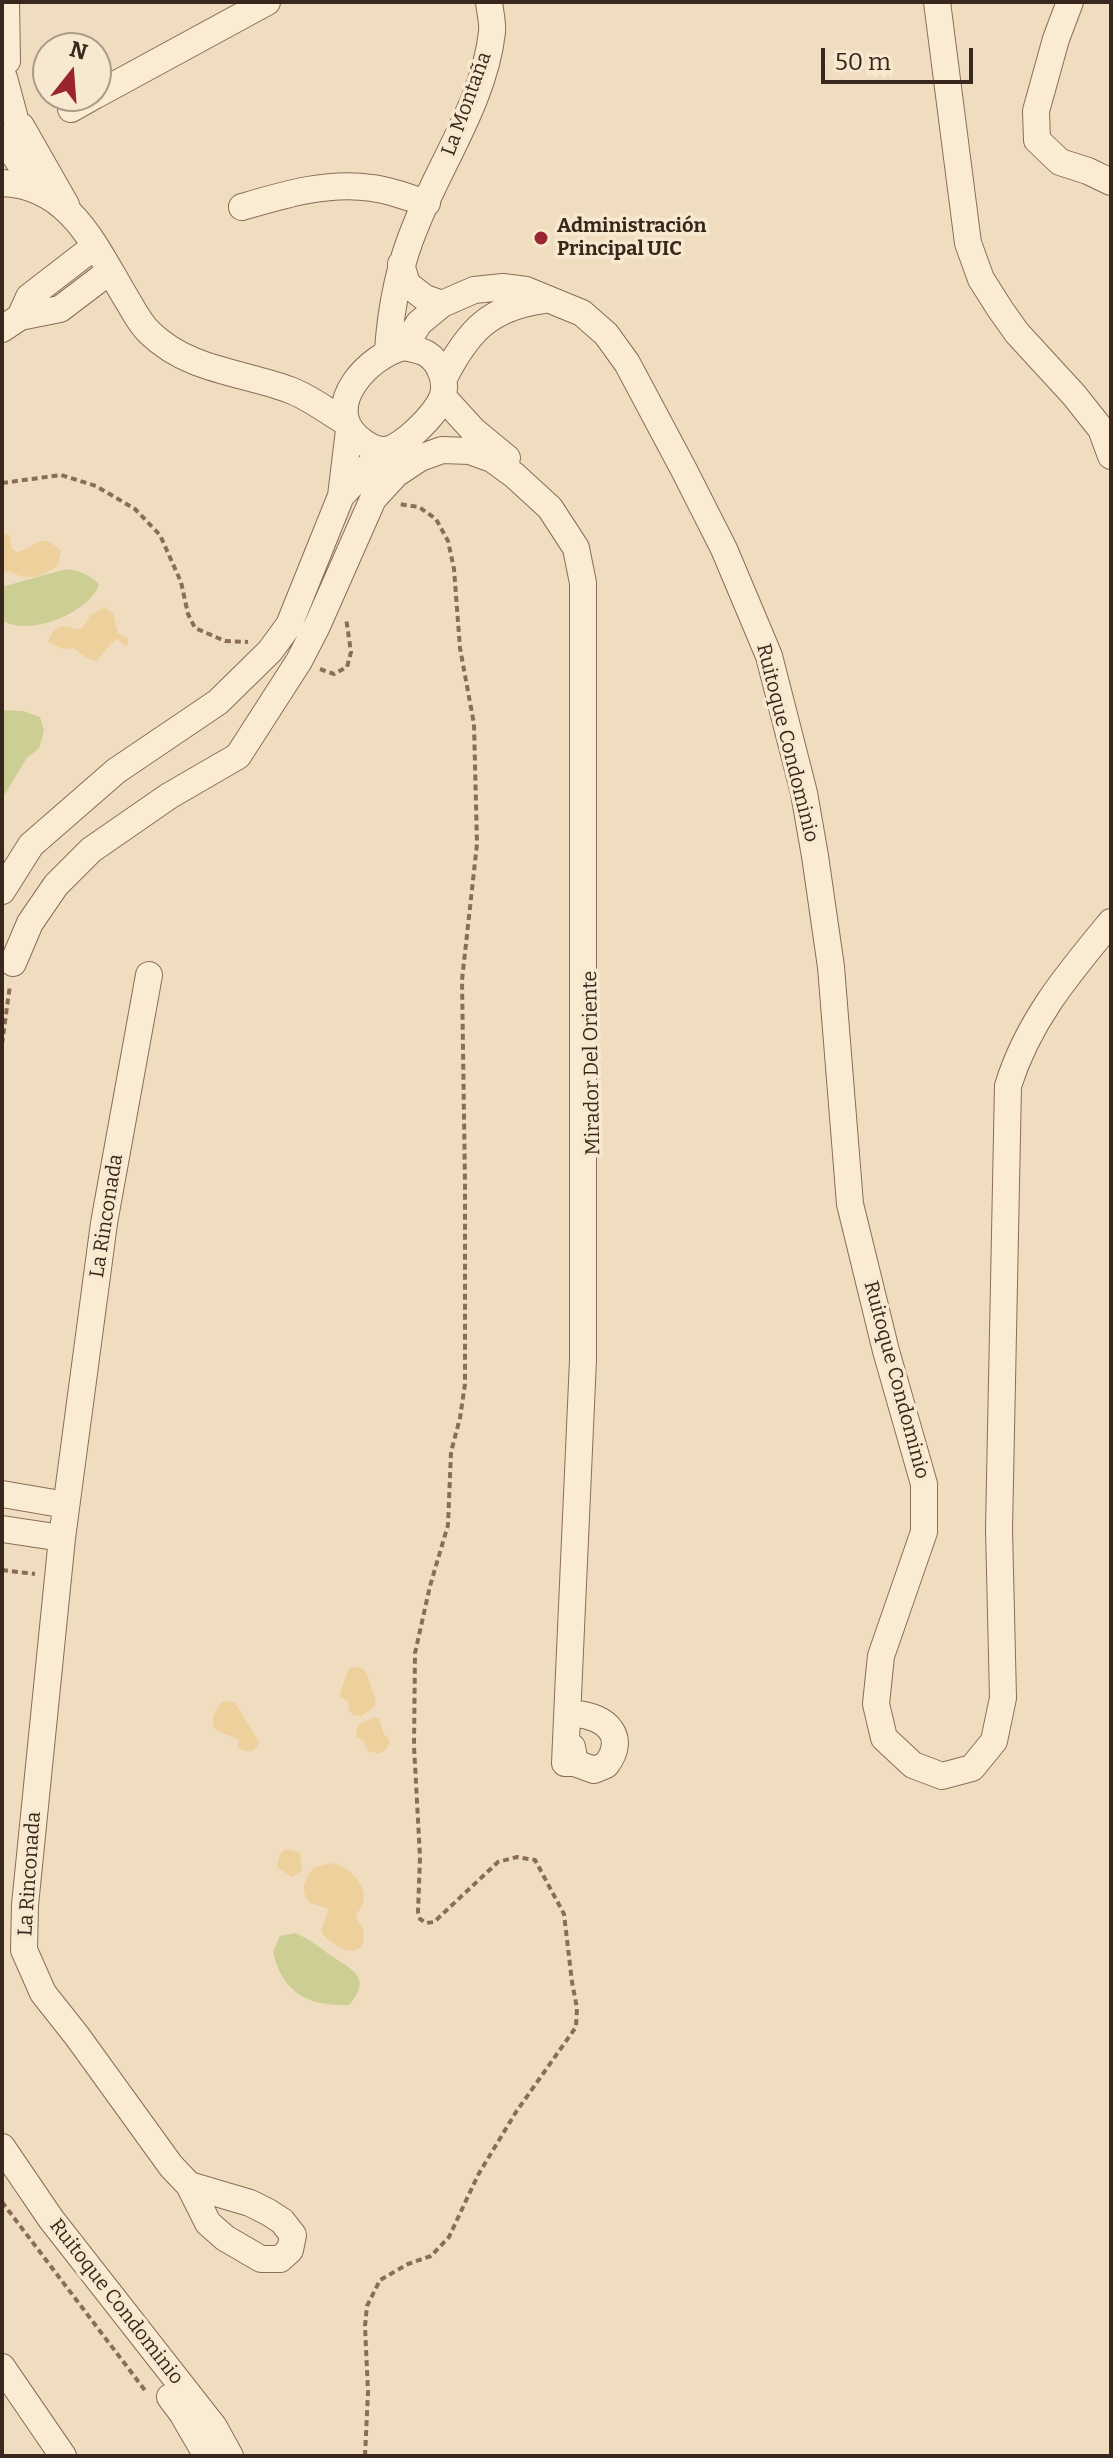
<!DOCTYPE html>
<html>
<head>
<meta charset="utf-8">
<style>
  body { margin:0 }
  #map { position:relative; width:1113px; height:2458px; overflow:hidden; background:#f0ddc0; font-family:Bitter,serif }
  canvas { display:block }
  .frame { position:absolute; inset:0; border:4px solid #38271c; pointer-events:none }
  .north { position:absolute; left:32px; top:32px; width:80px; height:80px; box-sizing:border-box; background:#f7e8d0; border:2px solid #ab9b88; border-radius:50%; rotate:17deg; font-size:22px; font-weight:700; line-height:32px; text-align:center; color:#38271c }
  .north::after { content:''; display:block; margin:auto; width:28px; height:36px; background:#9b2431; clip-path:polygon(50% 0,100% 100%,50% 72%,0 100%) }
  .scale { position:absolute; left:821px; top:48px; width:152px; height:36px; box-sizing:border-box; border:4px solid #38271c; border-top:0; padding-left:10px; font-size:24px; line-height:28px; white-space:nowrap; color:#38271c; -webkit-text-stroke:6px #f7e8d0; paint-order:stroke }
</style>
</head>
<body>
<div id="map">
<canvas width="1113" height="2458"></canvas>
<div class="frame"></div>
<div class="north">N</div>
<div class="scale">50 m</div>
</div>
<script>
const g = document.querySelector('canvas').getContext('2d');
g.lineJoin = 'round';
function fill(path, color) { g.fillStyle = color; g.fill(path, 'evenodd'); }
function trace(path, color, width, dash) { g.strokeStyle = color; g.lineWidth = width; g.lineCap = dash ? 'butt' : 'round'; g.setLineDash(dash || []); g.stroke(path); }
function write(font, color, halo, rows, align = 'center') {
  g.font = font + ' Bitter,serif'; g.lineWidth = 7; g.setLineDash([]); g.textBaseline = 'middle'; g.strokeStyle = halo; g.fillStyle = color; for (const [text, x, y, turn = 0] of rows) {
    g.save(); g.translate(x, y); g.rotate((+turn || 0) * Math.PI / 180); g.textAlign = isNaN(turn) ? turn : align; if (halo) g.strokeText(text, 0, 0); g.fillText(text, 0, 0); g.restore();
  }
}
fill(new Path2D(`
  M66 569C80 571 89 574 99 584 91 613 27 638 2 620V587Z
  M2 710 23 711 40 717 44 731 39 748 26 759 2 799Z
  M295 1933C310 1939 320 1948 333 1957 354 1971 372 1978 349 2005 308 2006 283 1994 273 1952L280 1936Z`), '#cdce93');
fill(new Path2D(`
  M2 532 9 535 12 549 17 552C36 548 40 530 61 551L58 565C44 577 25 582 10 571L2 573Z
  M104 607 113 613 118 633 128 639V645H123L118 639 111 644 96 661 87 658 73 648 63 649 48 642C52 628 62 623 75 629L82 628 90 616Z
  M359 1667 364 1670 368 1677 376 1701 374 1707 361 1716 353 1715 349 1710 348 1701 340 1696C341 1689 346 1674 350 1668Z
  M223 1701 235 1703C243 1716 251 1729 259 1742L256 1748 251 1752 238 1749 239 1740C230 1733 211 1735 213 1720 214 1712 218 1706 223 1701Z
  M374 1717 379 1719 384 1735 389 1738C390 1746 386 1751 379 1754L368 1751 363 1740 356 1736 358 1725Z
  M285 1849 300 1852 302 1870 292 1877 277 1867 280 1854Z
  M334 1863C350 1868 368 1885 363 1904 363 1905 356 1915 356 1916 358 1923 364 1927 364 1934 365 1964 330 1947 321 1931L329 1909 310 1903C299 1891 305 1878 314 1867Z`), '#edd09b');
const minor = new Path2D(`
  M6 2 7 61
  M937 2 968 243 981 279 1000 309 1017 333 1074 395 1101 429 1111 456
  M1070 2 1056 39 1036 111 1037 140 1060 162 1088 171 1111 182
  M4 78 14 115
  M96 95 267 2
  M71 109 94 96
  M21 126 66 205
  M2 137 37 189
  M2 183C72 185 97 251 129 303 135 313 141 325 150 333 189 371 242 372 290 390 309 397 327 411 344 421
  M242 207C283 195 328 181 372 188 390 190 409 198 427 203
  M401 264 407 284 425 298 442 304
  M20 317 29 297 95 246
  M2 329 20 317 60 309 110 271
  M404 347 419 323 442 304 474 290 503 287 526 290 582 313 606 334 627 363 684 470 724 549 769 656 804 793 815 856 831 967 850 1204 886 1351 924 1484V1532L881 1656 876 1704 884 1738 913 1765 942 1776 972 1768 994 1741 1003 1698 999 1529 1008 1086C1028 1021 1068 974 1111 922
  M404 347C411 349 421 350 427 354 440 362 448 383 442 398 436 414 401 450 384 450 373 450 365 444 357 437 322 405 369 355 404 347Z
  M388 350C391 307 399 265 416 225 440 164 485 99 492 32 493 23 490 12 489 2
  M444 378C468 331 490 307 544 300
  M443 397 473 430 507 458
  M341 496 384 450
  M2 891 31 845 116 771 218 702 270 651 289 625 341 496 349 430
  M13 963 30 923 56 885 91 850 169 796 238 756 299 661 317 626 373 499 396 474 420 458 442 450 470 451 492 459 514 475 550 508 576 548 583 583V1360L565 1763H575
  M149 975 104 1223 62 1538 25 1905 24 1950 43 1993 77 2036 171 2166 189 2185 250 2203 268 2212 282 2221 293 2235 290 2250 280 2259H261L225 2238 208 2223 189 2185
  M2 1494 66 1505
  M2 1529 62 1538
  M572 1747 575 1763 594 1770 606 1765C628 1737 606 1716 576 1714
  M2 2147 51 2219 214 2427 230 2456
  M2 2367 63 2456
  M170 2397 182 2413 207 2456`);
trace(minor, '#8a6d57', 28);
trace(new Path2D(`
  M2 483 61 475 96 486 135 509 160 535 181 582 188 614 195 628 225 641 248 642
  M320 669 334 674 347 667 351 652 346 618
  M2 1044 10 985
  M2 1570 35 1574
  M2 2202 147 2393
  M365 2456 368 2392 365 2326 367 2306 380 2280 408 2264 431 2256 449 2237 478 2175 516 2112 576 2027 577 2008 572 1982 564 1914 535 1860 517 1857 498 1862 434 1922 426 1923 420 1919 418 1912 420 1857 414 1746 415 1653 430 1586 448 1525 451 1452 460 1418 465 1384V1183L462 980 477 844 474 724 460 648 454 569 448 541 436 519 419 507 399 504`), '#8a6d57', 4, [6, 4]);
trace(minor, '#faebd3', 26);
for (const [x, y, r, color] of [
  [541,238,8,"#9b2431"]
]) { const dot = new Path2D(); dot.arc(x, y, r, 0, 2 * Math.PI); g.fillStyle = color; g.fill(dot); trace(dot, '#f7e8d0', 3); }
write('20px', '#38271c', '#f7e8d0', [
  ["La Montaña",467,104,-70],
  ["Ruitoque Condominio",787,743,76],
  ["Mirador Del Oriente",592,1063,-91],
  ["La Rinconada",107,1216,-81],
  ["Ruitoque Condominio",896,1380,75],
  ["La Rinconada",30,1874,-86],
  ["Ruitoque Condominio",116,2302,52]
]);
write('bold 20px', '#38271c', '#f7e8d0', [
  ["Administración",557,226],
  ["Principal UIC",557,249]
], 'left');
</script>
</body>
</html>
